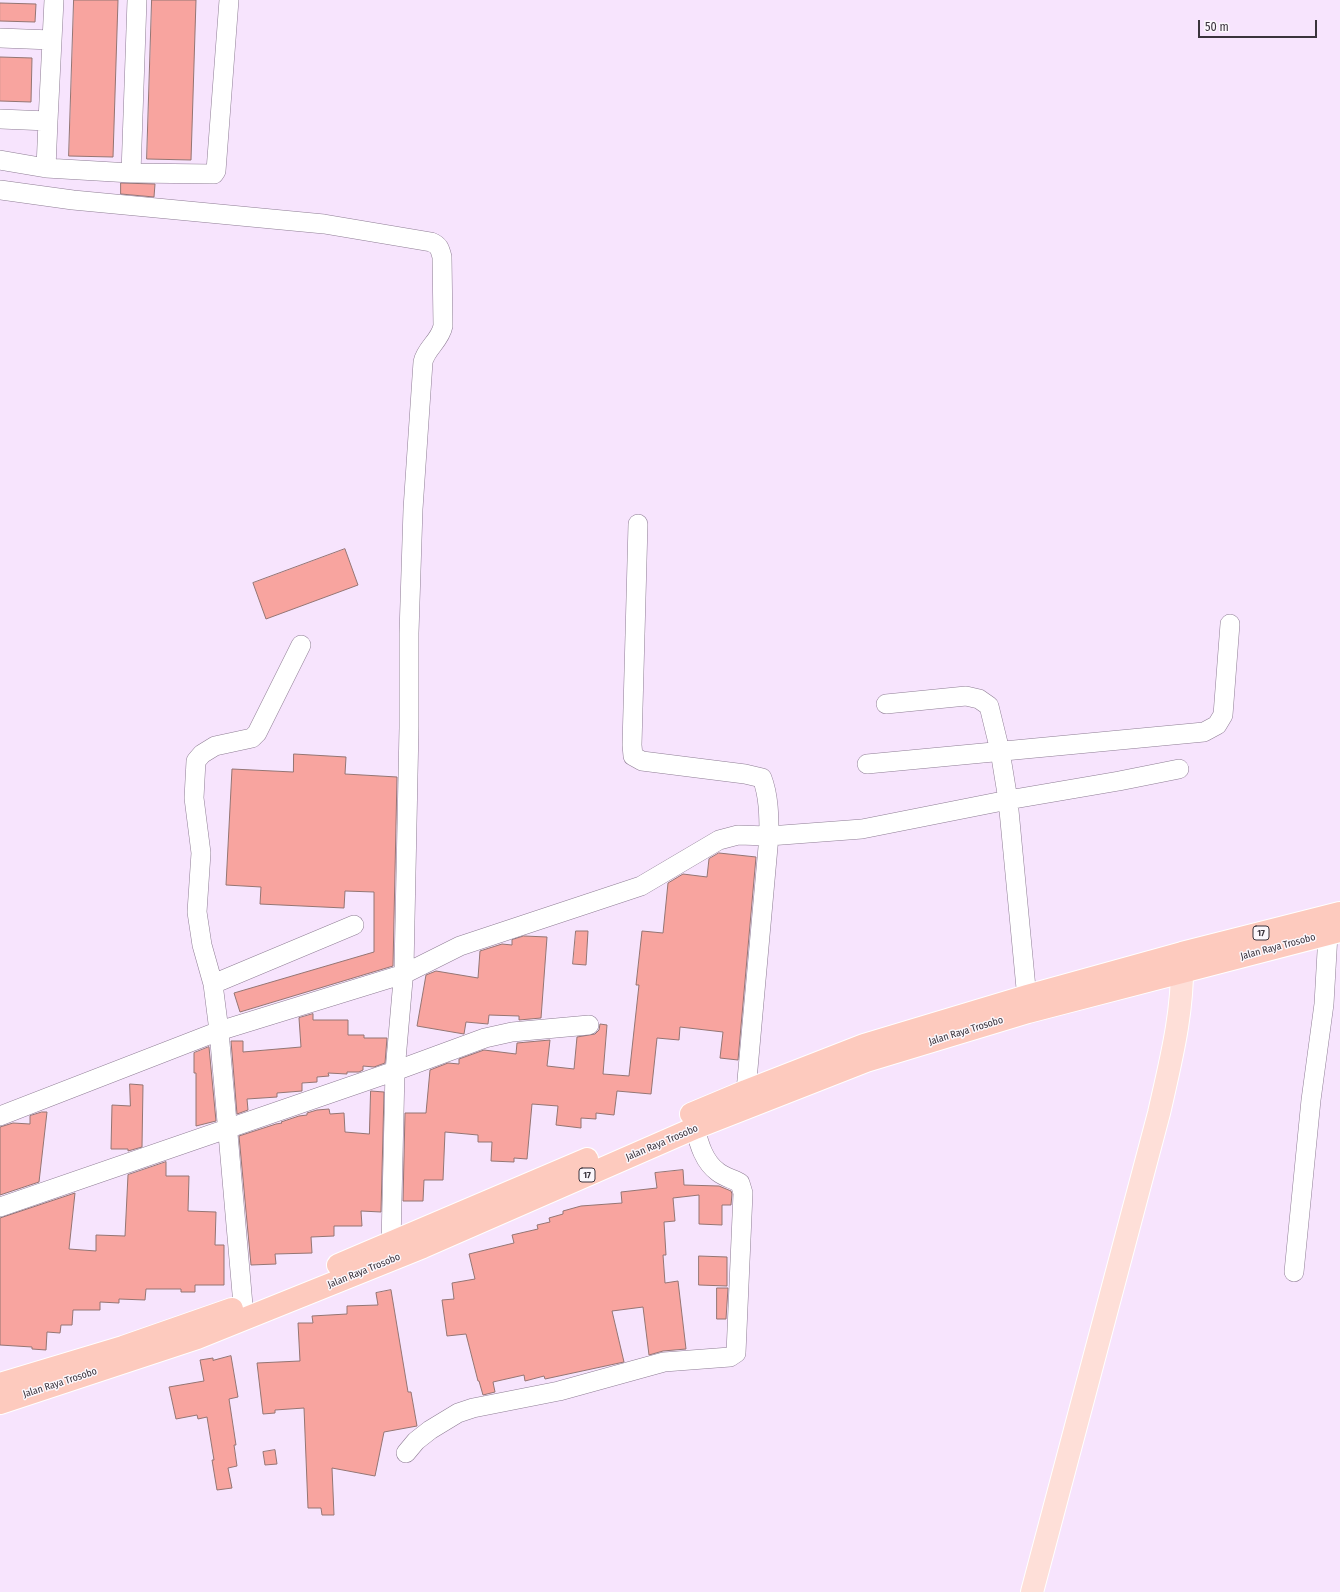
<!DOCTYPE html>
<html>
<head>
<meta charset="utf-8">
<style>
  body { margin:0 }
  #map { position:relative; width:1340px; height:1592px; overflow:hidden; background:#f7e4fd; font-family:"Fira Sans Condensed",sans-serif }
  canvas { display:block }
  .scale { position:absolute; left:1198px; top:20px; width:119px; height:18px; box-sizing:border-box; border:2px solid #3a333c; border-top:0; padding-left:5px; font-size:12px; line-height:14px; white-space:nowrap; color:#3a333c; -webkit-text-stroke:3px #fbf7fc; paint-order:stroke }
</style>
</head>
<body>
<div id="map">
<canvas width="1340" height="1592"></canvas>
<div class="scale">50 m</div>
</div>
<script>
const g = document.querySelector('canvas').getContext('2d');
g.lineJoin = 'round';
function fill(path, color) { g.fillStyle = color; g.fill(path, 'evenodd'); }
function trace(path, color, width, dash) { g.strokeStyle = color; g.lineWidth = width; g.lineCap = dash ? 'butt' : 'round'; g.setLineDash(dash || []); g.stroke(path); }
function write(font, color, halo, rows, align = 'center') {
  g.font = font + ' "Fira Sans Condensed",sans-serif'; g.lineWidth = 3; g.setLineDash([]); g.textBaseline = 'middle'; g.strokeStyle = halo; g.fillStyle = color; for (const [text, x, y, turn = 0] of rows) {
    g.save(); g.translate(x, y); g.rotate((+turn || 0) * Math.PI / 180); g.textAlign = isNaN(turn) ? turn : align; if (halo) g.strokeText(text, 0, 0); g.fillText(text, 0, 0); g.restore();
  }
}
const building = new Path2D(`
  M74 0H118L113 157 69 156Z
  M152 0H196L191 160 147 159Z
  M0 3 36 4 35 22 0 21Z
  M0 57 32 58 31 102 0 101Z
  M121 183 155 184 154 197 121 194Z
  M345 549 358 585 266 619 253 583Z
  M294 754 346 757 345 774 397 777 393 966 240 1012 234 993 374 952V892L345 891 344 908 260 904 261 887 226 885 232 769 293 772Z
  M719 853 756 857 738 1060 720 1058 723 1032 680 1027 679 1040 657 1038 651 1094 617 1091 614 1115 596 1113V1119L581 1118V1128L556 1125 558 1106 532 1104 527 1159 514 1158V1162L491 1161 492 1142H478V1135L445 1132 443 1180H424L423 1201H403L405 1113H426L430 1070 448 1063 459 1064V1059L484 1050 516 1054 517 1043 550 1040 547 1066 574 1069 577 1037 595 1034 599 1030 600 1024 607 1025 603 1074 629 1076 639 985H636L642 931 663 933 668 883 683 874 707 877 709 859Z
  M576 931H588L586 965 573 964Z
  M524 936 547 937 541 1018 519 1020V1016L489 1015 488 1024 466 1022 464 1034 417 1026 426 975 436 971 478 978 480 951 502 944 512 945V940Z
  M313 1014V1020H348V1035H364V1038H387L385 1063 374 1067 363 1066V1070L359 1072H347V1074L328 1073 329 1076 317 1077V1082L302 1083V1091L277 1093V1097L247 1099 248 1110 237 1114 231 1041H243V1052L301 1047 299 1018Z
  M209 1047 216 1121 196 1126V1073H194V1053Z
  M130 1084 143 1085 142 1147 128 1151V1149H111L112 1105 130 1106Z
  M371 1091 384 1092 381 1212 361 1211 362 1226H334V1236L311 1237 312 1253 275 1254 276 1264 251 1265 239 1136 276 1124 282 1123 281 1122 299 1116 307 1115V1113L317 1110 329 1109 330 1114 344 1113 345 1132 369 1134Z
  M42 1112H47L39 1182 0 1195V1127L13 1123 30 1124V1116Z
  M166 1162V1176H189L188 1211 216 1212 215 1245H224V1285H195V1292H181V1289H146L145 1300 119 1299V1303L100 1302V1310H73L72 1325H61L60 1333 47 1332 46 1350 32 1349V1347L0 1345V1218L75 1193 69 1249 96 1251V1235L125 1236 128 1175Z
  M683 1170 684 1185 719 1186 731 1191 732 1194 731 1205H722V1225L699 1224V1195L673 1198 675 1221 664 1222 666 1255H663L665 1283 678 1281 686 1349 663 1351 649 1355 643 1307 612 1311 624 1362 545 1379 544 1376 525 1381 524 1375 493 1382 495 1392 483 1395 479 1381H478L466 1334 447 1336 442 1300 454 1299 452 1283 475 1279 469 1254 514 1243 512 1235 538 1229 537 1225 550 1222 549 1218 563 1214V1211L581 1206 622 1203 621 1192 657 1188 655 1173Z
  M699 1256 727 1257V1286L699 1285Z
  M717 1288H728L726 1319H717Z
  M391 1290 408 1392H411L417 1426 384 1432 375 1476 332 1468 334 1515H322L321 1508H308L304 1408 275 1410V1413L263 1414 257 1363 300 1361 298 1323H313L312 1316 347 1314V1306L378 1305 376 1293Z
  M231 1356 238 1397 229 1399 236 1445H234L237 1466 228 1468 232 1488 217 1490 212 1460H214L207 1417 198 1419 197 1415 176 1419 169 1387 204 1381 200 1360 213 1358V1360Z
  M275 1450 277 1464 265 1465 263 1452Z`);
fill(building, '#f8a49f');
trace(building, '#947573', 1);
const minor = new Path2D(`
  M0 38 52 40
  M0 119 48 121 54 0
  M0 160 46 168 131 173 214 174 216 171 229 0
  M46 168 48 121
  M131 173 137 0
  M0 190 73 200 324 224 431 242C439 245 440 249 442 257L443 326C440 341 426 348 423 362L413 509 409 633V727L404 969 395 1071 391 1243
  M638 524 632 745 633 756 642 761 745 774 762 778C769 796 769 817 769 836L746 1091
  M886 704 966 696 979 699 989 706 1000 751 1008 800 1028 1009
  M867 764 1204 732 1217 725 1223 715 1230 624
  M213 984 202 945 197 912 201 853 194 798 196 761 202 754 215 746 252 738 257 733 301 645
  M0 1116 219 1031 404 974 460 946 641 886 719 840 738 835 769 836 862 829 1008 800 1119 781 1179 769
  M0 1207 395 1071 485 1038 512 1032 589 1025
  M1294 1272 1311 1100 1324 1004 1328 934
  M243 1305 219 1031 213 984 354 925
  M406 1453 416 1441 430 1430 458 1413 473 1408 559 1391 664 1362 730 1357 736 1353 743 1193 740 1183C733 1179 724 1177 718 1172 704 1162 699 1144 695 1128`);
const major = new Path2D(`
  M1032 1592 1159 1113C1171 1060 1184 1010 1182 954`);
const highway = new Path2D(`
  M691 1114 746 1091 864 1045 1027 996 1182 953 1340 913
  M338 1265 587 1159
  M0 1384 123 1347 232 1309
  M0 1403 197 1338 423 1247 695 1128 866 1061 1028 1012 1340 931`);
trace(minor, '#8e7d94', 20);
trace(major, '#fff', 24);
trace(highway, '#fff', 24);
trace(minor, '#fff', 19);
trace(major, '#fedfd8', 22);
trace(highway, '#fdcabe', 22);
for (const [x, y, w] of [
  [1261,933,16],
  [587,1175,16]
]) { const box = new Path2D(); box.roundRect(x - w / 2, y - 7, w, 14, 3); g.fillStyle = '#fbf7fc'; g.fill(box); trace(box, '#3a333c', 1); }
write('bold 9px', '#3a333c', null, [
  ["17",1261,933],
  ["17",587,1175]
]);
write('10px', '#3a333c', '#fbf7fc', [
  ["Jalan Raya Trosobo",1278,947,-15],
  ["Jalan Raya Trosobo",966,1031,-17],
  ["Jalan Raya Trosobo",662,1143,-23],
  ["Jalan Raya Trosobo",364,1271,-22],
  ["Jalan Raya Trosobo",60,1383,-18]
]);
</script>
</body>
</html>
